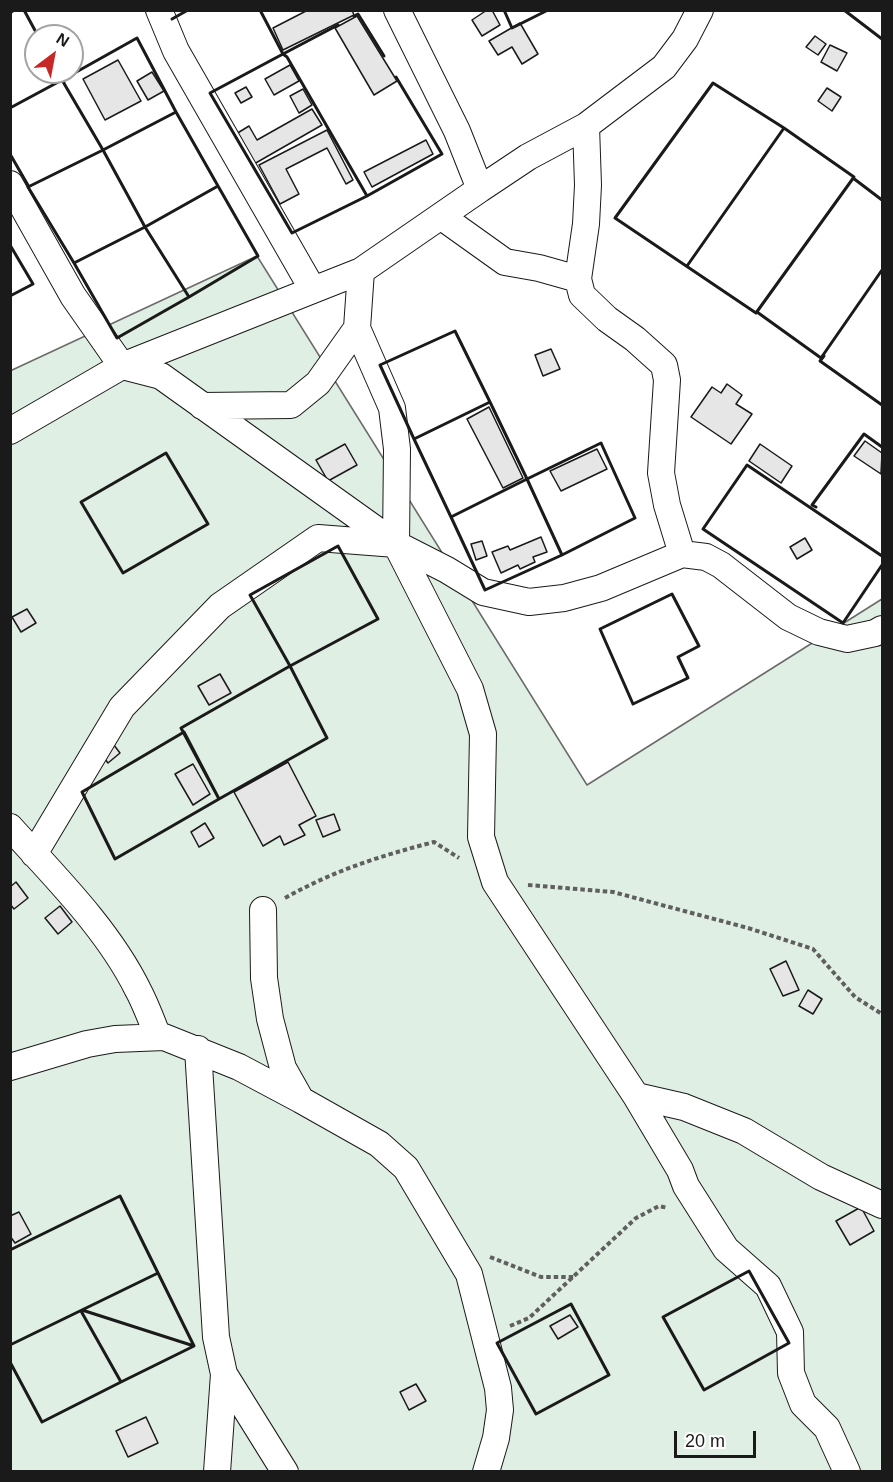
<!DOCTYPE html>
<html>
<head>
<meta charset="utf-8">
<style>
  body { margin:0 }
  #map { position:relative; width:893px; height:1482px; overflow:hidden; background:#fff; font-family:Helvetica,sans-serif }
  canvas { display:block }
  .frame { position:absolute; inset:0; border:12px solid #1a1a1a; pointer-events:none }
  .north { position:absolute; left:24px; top:24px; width:60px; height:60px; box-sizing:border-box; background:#fff; border:2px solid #a3a3a3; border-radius:50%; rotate:32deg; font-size:16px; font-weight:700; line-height:24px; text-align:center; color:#1a1a1a }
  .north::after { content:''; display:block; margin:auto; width:21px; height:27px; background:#c62828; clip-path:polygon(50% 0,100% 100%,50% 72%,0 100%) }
  .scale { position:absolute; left:674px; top:1431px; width:82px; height:27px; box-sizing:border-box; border:3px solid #1a1a1a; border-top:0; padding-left:8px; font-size:18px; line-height:21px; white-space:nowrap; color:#1a1a1a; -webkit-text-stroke:4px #fff; paint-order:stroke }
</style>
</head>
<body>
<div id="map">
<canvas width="893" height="1482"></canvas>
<div class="frame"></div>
<div class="north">N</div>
<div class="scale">20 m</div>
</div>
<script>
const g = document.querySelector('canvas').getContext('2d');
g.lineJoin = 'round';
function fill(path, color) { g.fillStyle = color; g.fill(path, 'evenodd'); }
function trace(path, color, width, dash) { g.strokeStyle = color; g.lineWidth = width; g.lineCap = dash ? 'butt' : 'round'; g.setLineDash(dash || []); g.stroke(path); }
const green = new Path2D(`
  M257 256 587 785 882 599V1471H11L10 371Z`);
fill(green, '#e0efe3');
trace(green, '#6a6a6a', 1.5);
const building = new Path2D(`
  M308 10H352L354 15 283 50 273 28Z
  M487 10H492L500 25 482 36 472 20Z
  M357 16 397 81 374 95 335 28Z
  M520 23 538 54 522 64 512 47 498 55 489 41Z
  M815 36 826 44 818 55 806 47Z
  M830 45 847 53 837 71 821 62Z
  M118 60 141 101 105 120 83 79Z
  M290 65 299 81 274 95 265 79Z
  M152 72 164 91 148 100 137 81Z
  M246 87 252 97 241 103 235 93Z
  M827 88 841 97 832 111 818 101Z
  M303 89 312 105 299 113 290 96Z
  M312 109 322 125 254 164 236 134 249 126 257 140Z
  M327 130 353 180 346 184 327 148 286 169 299 194 280 204 259 165Z
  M426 140 433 154 372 187 364 172Z
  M551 349 560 369 543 376 535 355Z
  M727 384 742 395 736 404 752 414 731 444 691 417 712 387 721 393Z
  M489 407 523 478 503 488 467 419Z
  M865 441 882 453 881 474 854 456Z
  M345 444 357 465 328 481 316 460Z
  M760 444 792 466 781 483 749 461Z
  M597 449 607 469 561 491 550 471Z
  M541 537 547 552 533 557 535 562 520 569 518 565 501 573 492 552 508 546 510 550Z
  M805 538 812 550 797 559 790 547Z
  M482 541 487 556 476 560 471 544Z
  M27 609 36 623 21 632 12 617Z
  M220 674 231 693 209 705 198 686Z
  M110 740 120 753 108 763 98 750Z
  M288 762 316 816 299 825 305 835 284 845 280 836 263 846 234 792Z
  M193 764 210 794 193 805 175 774Z
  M334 814 340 830 323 837 316 820Z
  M205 823 214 838 199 847 191 832Z
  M16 882 28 898 14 909 10 904V887Z
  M60 906 72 922 58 934 45 918Z
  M786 961 799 990 783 996 770 969Z
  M808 990 822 999 813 1014 799 1006Z
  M861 1207 874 1231 850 1245 836 1221Z
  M19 1212 31 1234 15 1243 10 1236V1216Z
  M570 1315 578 1327 558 1339 550 1326Z
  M416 1384 426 1401 409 1410 400 1392Z
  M146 1417 158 1443 128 1457 116 1431Z`);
fill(building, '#e6e6e6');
trace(building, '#1a1a1a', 1.5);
const minor = new Path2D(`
  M159 10 176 51 313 290 361 271 480 189 457 131 397 10
  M586 126 588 185 586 224 578 279 582 295 607 319 635 339 664 365 667 380 661 473 667 505 682 554
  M10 184 73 296 122 366 161 376 396 544 447 570 483 592 529 602 564 598 601 588 682 554 706 557 721 565 788 617 819 632 847 639 875 633 882 629
  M480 189 528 157 586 126 664 67 685 39 700 10
  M442 217 505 262 539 268 578 279
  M361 271 357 328 392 408 397 449 396 544 470 689 483 734 481 837 495 882 636 1096 680 1170 686 1186 726 1249 768 1286 790 1332 791 1373 803 1404 827 1428 847 1472
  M202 406 291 405 318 383 357 328
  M10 431 122 366 313 290
  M10 827C55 877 108 929 138 990 146 1005 152 1021 158 1037
  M34 854 122 707 220 606 318 538 396 544
  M263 910 264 978 270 1019 283 1068 301 1100 379 1144 406 1168 469 1274 498 1388 500 1410 496 1438 486 1472
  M198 1049 216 1337 224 1374 285 1472
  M10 1067 87 1044 115 1039 164 1037 239 1067 301 1100
  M636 1096 684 1107 744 1131 821 1177 882 1205
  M217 1472 224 1374`);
trace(minor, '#1a1a1a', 28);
trace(new Path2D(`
  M528 885 613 892 748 928 813 949 855 997 882 1014
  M285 898C335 870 380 856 434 842L459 858
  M490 1257 541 1277H574
  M510 1326 529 1318 636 1218 659 1206 668 1208`), '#5f5f5f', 4, [4.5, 3]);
trace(minor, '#fff', 26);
trace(new Path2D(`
  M24 10 38 36
  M260 10 283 54 287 57 367 196 442 154 396 77
  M504 10 512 28 548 10
  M844 10 882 39
  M10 13 14 10
  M354 16 358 14 384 56
  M172 19 188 10
  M137 38 176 112 103 150 62 80Z
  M283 54 338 25
  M283 54 287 57 367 196 292 233 210 93Z
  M58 72 61 81
  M10 108 62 80 64 82
  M176 112 218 186 145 227 103 150Z
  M103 150 145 227 74 263 28 187Z
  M10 154 29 187
  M853 178 882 200
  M218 186 258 256 189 297 145 227Z
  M145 227 189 297 117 338 74 263Z
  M10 245 33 284 10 296
  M687 266 784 128 854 177 756 313 615 218 713 83 784 128 687 266
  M757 312 821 358 882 270
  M455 331 490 402 414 439 380 365Z
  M824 356 820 361 882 405
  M490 402 527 479 451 517 414 439Z
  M601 443 635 518 562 555 527 479Z
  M166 453 208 524 123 573 81 502Z
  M527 479 562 555 485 590 451 517Z
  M816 507 812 505 864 434 882 447
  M338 546 378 619 290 666 250 595Z
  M882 556 747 465 703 529 843 623 882 565
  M672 594 699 646 678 657 688 678 633 704 600 629Z
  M290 666 327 738 219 799 181 728Z
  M184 732 219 799 115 859 82 792Z
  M10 1250 120 1196 158 1273 10 1345
  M749 1271 789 1343 704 1390 663 1317Z
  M158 1273 194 1346 82 1310Z
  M571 1304 609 1375 536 1414 497 1343Z
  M10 1362 42 1422 121 1382 81 1311
  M119 1383 194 1346`), '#1a1a1a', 3);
</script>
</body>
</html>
